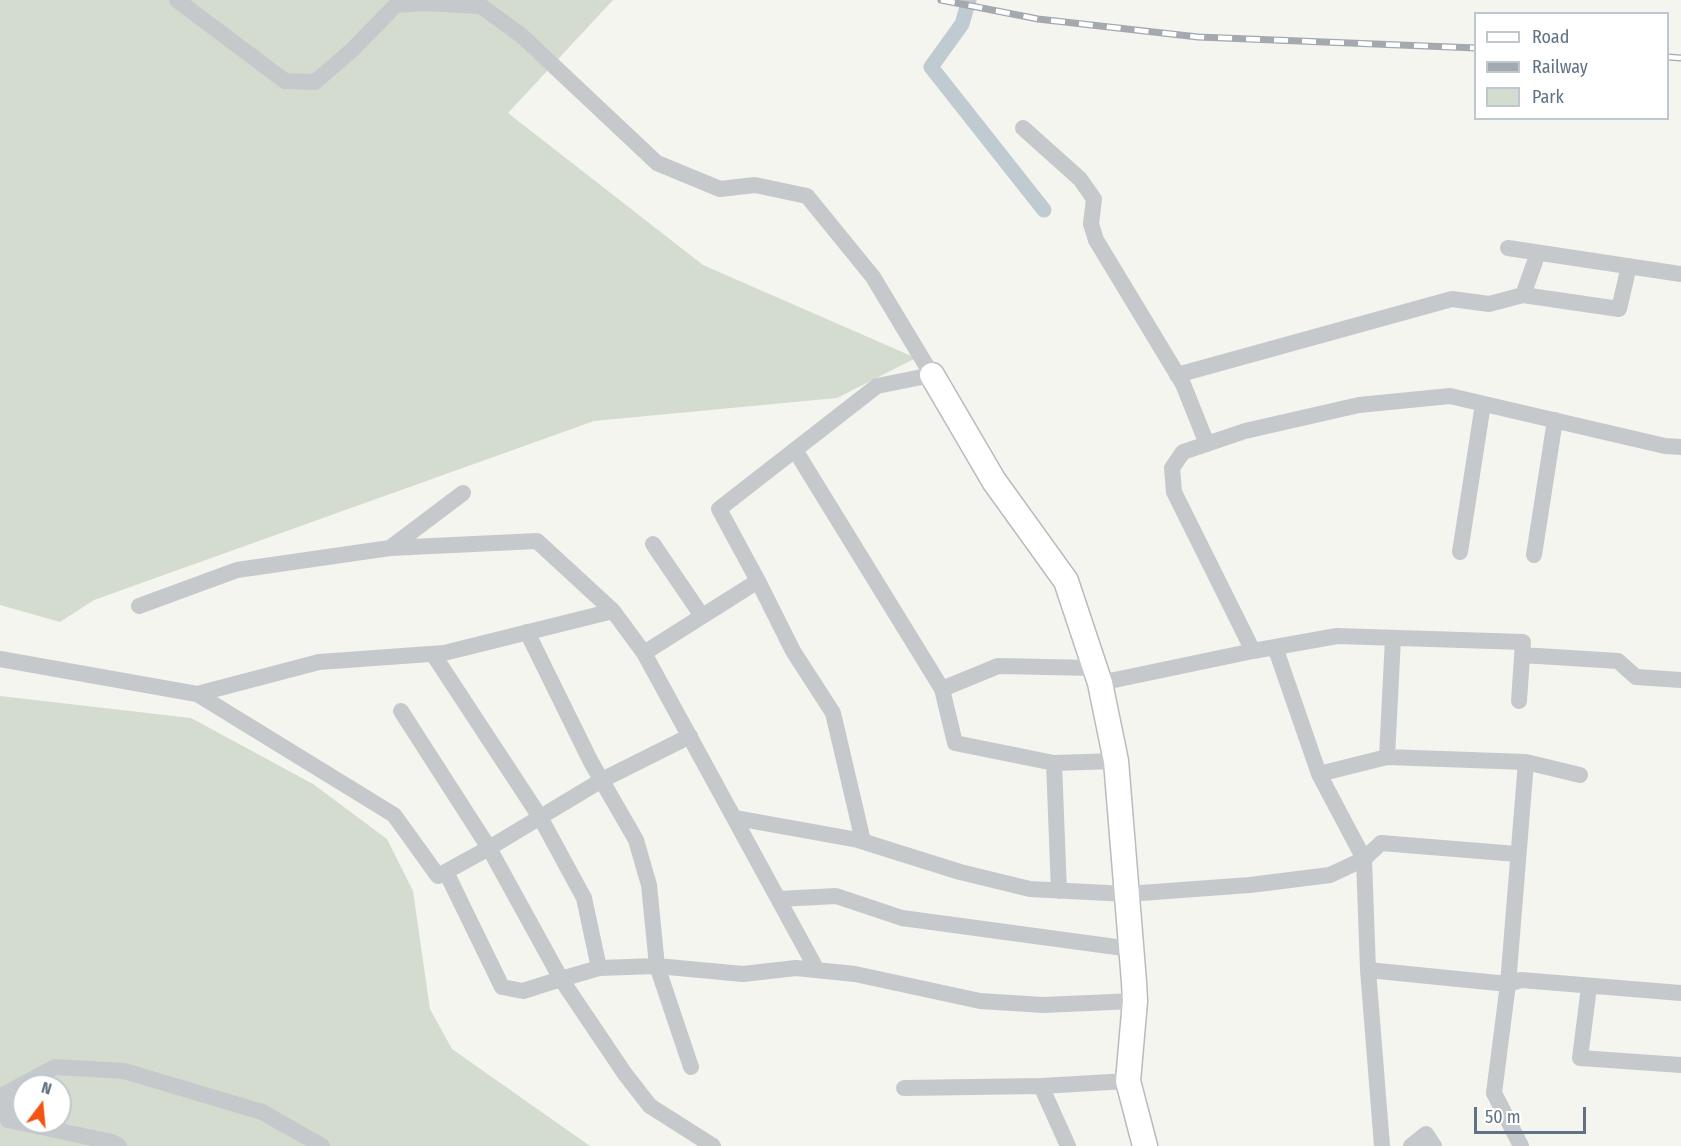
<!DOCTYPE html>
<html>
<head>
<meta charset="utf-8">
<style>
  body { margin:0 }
  #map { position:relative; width:1681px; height:1146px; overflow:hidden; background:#f4f5ef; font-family:"Fira Sans Condensed",sans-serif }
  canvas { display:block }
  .legend { position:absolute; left:1474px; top:12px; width:195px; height:108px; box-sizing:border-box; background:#fff; border:2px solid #bfc7ce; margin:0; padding:8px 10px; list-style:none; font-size:18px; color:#607284 }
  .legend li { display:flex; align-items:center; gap:12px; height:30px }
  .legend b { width:30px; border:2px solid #bfc7ce }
  .north { position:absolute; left:12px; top:1074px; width:60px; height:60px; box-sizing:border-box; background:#fff; border:2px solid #bfc7ce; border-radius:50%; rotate:16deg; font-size:16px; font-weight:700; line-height:24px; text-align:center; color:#607284 }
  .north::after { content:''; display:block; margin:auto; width:21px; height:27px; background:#f35411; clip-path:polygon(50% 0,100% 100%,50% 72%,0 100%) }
  .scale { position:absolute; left:1474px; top:1107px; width:112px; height:27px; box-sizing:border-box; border:3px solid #607284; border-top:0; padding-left:8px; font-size:18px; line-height:21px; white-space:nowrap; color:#607284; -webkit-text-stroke:4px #fff; paint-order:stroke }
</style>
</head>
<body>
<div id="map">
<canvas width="1681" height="1146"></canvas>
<ul class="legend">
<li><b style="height:8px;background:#fff"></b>Road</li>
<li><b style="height:8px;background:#a3a9af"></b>Railway</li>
<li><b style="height:16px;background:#d4dcd0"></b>Park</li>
</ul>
<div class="north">N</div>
<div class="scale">50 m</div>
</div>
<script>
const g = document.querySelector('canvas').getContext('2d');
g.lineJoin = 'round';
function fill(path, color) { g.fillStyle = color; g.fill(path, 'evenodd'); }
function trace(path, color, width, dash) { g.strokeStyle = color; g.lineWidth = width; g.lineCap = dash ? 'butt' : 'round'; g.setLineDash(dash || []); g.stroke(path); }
fill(new Path2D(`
  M0 0H613L508 113 703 265 916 358 837 398 594 421 94 600 60 622 0 605Z
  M0 696 191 718 313 784 387 839 413 891 430 1009 452 1049 590 1146H0ZM24 1086H60V1122H24Z`), '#d4dcd0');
trace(new Path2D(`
  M969 0 962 24 931 67 1044 210`), '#c0cbd1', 15);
const secondary = new Path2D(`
  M932 375 994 481 1066 581 1100 683 1116 761 1134 982 1135 1001 1128 1081 1145 1146`);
trace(secondary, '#b7bcc1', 27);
trace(new Path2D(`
  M177 0 285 81 315 82 351 51 396 5 423 3 481 6 522 36 657 163 720 189 755 185 807 196 873 277 932 375 877 386 719 509 758 581 644 653 613 611 444 653 319 662 197 694 394 815 438 876 489 848 561 979 599 968 657 966 743 974 796 968 855 974 980 1001 1043 1005 1135 1001
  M1023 128 1080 179 1094 199 1091 224 1096 240 1183 384 1207 444
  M1508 248 1681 274
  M1523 295 1619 309 1629 266
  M1177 375 1452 299 1489 304 1523 295 1538 253
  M795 450 942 689
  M653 544 702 616
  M390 548 463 493
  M1460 552 1483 404
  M1534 555 1555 420
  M758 581 793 651 833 713 863 841
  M139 606 237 570 390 548 537 541 613 611
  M527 632 591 762 636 840 649 885 657 966 691 1067
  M1275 647 1319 774 1364 859 1368 970 1508 984 1521 980 1681 993
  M1253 651 1174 492 1172 468 1183 452 1245 431 1359 405 1450 396 1665 446 1681 447
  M644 653 817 970
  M433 654 540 817 584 898 599 968
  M1522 655 1618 661 1636 677 1681 680
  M0 659 197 694
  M1100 683 1253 651 1337 636 1523 642 1519 701
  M401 711 489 848 602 780 690 736
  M1387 757 1393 638
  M1526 762 1580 775
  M1054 763 955 743 942 689 998 666 1094 668
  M1319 774 1387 757 1526 762 1508 984 1494 1093 1521 1146
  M736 818 858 840 960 872 1030 889 1127 894 1250 885 1330 875 1364 859 1381 843 1517 854
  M446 872 502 987 523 991 561 979 625 1074 650 1106 713 1146
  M1059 891 1054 763 1116 761
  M779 899 836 896 902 918 1131 949
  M1368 970 1382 1146
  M1589 987 1580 1058 1681 1065
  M904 1088 1041 1086
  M119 1146 112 1142 8 1120 3 1095 55 1067 124 1071 262 1112 322 1146
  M1068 1146 1041 1086 1128 1081
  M1411 1146 1426 1134 1434 1146`), '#c6c9cc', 16);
trace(secondary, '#fff', 24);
const rail = new Path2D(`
  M941 0 1038 19 1198 37 1476 48
  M1668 57 1681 58`);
trace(rail, '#a3a9af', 7);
trace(rail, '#fff', 4.5, [14]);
</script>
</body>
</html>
